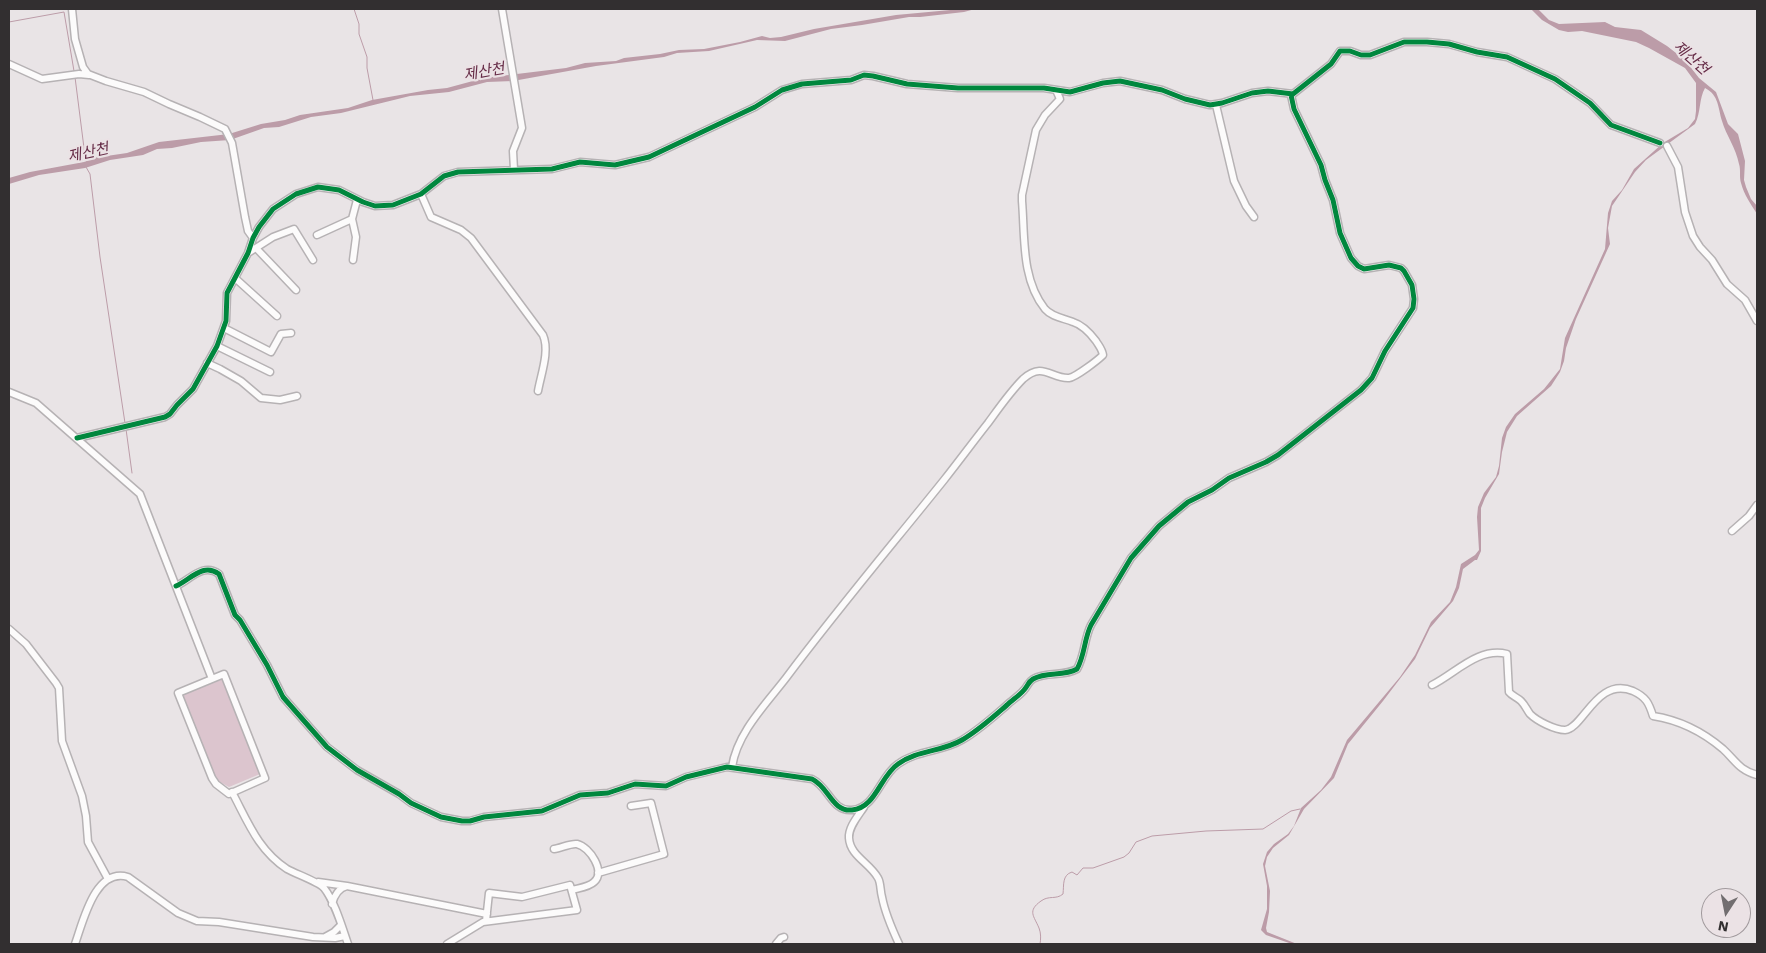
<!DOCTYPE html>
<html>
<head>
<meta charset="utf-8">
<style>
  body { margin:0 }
  #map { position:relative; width:1766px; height:953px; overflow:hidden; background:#e9e4e6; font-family:"Work Sans",sans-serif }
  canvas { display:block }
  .frame { position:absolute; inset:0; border:10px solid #322f30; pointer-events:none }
  .north { position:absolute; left:1701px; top:888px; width:50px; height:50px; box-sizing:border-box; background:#ebe2e5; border:1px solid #a19a9d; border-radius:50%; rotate:191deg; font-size:14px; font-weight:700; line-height:20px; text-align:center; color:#322f30 }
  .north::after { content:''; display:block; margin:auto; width:18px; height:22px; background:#726e70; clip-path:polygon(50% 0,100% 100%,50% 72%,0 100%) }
</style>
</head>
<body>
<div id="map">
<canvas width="1766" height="953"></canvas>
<div class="frame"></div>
<div class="north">N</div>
</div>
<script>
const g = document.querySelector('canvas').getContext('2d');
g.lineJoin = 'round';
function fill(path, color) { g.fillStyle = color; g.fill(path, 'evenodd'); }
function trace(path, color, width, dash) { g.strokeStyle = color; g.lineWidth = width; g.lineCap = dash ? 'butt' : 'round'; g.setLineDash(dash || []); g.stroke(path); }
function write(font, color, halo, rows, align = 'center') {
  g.font = font + ' "Work Sans","Noto Sans KR",sans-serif'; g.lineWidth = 4.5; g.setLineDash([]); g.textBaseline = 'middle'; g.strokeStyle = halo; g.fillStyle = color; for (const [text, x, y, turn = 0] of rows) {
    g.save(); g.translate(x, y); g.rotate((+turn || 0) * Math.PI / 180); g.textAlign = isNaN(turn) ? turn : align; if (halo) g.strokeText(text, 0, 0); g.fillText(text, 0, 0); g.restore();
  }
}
fill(new Path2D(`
  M223 679 260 774 229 787 218 781 213 773 183 696 185 694Z`), '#dcc5ce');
fill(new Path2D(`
  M961 9H975L964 12 920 17H909L862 25 831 29 785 41 757 40 709 51 677 53 664 57 596 66 513 81 487 82 449 92 410 96 341 113 311 117 279 127 264 128 230 140 201 142 172 148 157 149 143 155 110 160 85 168 39 175 9 184V178L30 172 84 162 93 158 127 153 159 142 229 134 261 124 285 120 300 115 348 108 372 100 428 90 447 88 484 78 566 68 585 63 616 61 624 58 660 54 679 50 704 49 740 42 762 36 770 38 781 37 814 29 896 15Z
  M1531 9H1538L1549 20 1559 24 1605 22 1615 27 1641 30 1667 46 1685 60 1699 78 1716 92 1728 124 1738 134 1745 161 1744 180 1746 187 1751 199 1757 206V214C1751 204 1744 195 1741 183 1739 177 1741 170 1739 164 1736 148 1726 135 1722 121 1718 108 1719 95 1705 88 1699 98 1701 112 1695 124L1646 160 1635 172 1612 206 1608 228 1610 244 1576 319 1566 348 1564 361 1560 372 1551 386 1517 416 1507 432 1502 452 1499 474 1485 498 1481 508V551L1477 560H1475L1463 569 1459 588 1453 601 1430 628 1415 659 1383 701 1348 744 1334 778 1304 809 1289 835 1273 848 1267 857 1265 866 1270 891 1269 912 1266 928 1267 932 1297 944H1292L1266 935 1261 930 1267 909V886L1263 864 1267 852 1274 844 1288 834 1294 826 1301 808 1321 790 1331 777 1347 740 1400 677 1415 655 1431 622 1450 602 1456 587 1461 564 1475 555 1479 550 1477 517 1478 507 1484 493 1496 477 1499 466 1502 438 1506 427 1515 414 1544 389 1560 369 1565 338 1605 249 1608 213 1612 201 1622 190 1634 169 1663 143 1688 128 1695 119 1696 111V83L1685 68 1649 48 1636 42 1582 31 1568 32 1559 30 1542 20Z`), '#bc9ca8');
trace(new Path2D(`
  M354 9 359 24V34L367 57V68L373 100
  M9 22 64 12 74 71
  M75 77 84 148V156L81 162
  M86 167 90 174 100 257 125 423
  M126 429 132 473
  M1040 944C1041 939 1041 933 1039 928 1034 916 1027 911 1041 901 1049 895 1056 900 1063 894 1064 885 1062 875 1072 872L1077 875 1083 868H1093L1124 857 1129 853 1136 842 1152 836 1206 831 1263 829 1291 811 1300 809`), '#bc9ca8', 1);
const minor = new Path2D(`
  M72 9 75 39 83 67 88 74 106 81 144 92 169 104 200 117 225 129 232 143 245 217 248 231 253 238
  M502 9 522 128 513 151 514 170
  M9 64 42 79 79 74 89 75
  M1216 105 1234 181 1246 206 1254 217
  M1667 146 1678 167 1685 212 1693 236 1700 247 1712 260 1727 284 1745 300 1757 321
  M421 194 431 217 461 230 471 238 543 335C550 351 541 374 538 391
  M317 235 352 219
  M256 248 296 290
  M248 253 273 237 294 229 313 260
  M353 260 356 237 352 219 357 200
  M235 278 277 316
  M224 328 271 352 281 334 291 333
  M217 346 270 372
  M207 363 220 369 241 381 261 398 280 400 297 396
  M9 392 36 403 140 494 212 679
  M77 438 165 417 170 414 177 405 193 389 217 346 226 321 227 293 248 253 253 238 259 227 273 209 296 194 318 187 339 190 363 202 375 206 393 205 421 194 444 176 458 172 552 169 580 162 615 165 649 157 755 107 782 90 802 84 851 80 864 75 873 76 907 84 958 88H1044L1070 92 1103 83 1120 81 1162 90 1185 99 1210 105 1222 103 1252 93 1268 91 1293 94 1331 64 1340 51H1350L1361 55H1370L1404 42H1427L1449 44 1477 52 1507 57 1555 79 1590 103 1611 125 1660 143
  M1732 531 1749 516 1757 505
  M176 586C190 580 203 562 219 574L235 615 240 620 267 665 283 697 327 747 357 770 399 794 411 803 441 817 462 821H470L484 817 542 811 580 795 608 793 635 784 666 786 686 777 727 767 812 779C829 787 832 812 852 810 876 808 880 776 898 764 917 750 942 752 962 740 979 730 992 718 1007 705 1012 700 1019 696 1024 690 1028 686 1028 682 1033 679 1047 671 1063 677 1077 669 1085 655 1084 639 1091 625L1131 558 1159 526 1188 502 1212 490 1229 478 1266 462 1278 455 1361 390 1372 378 1385 351 1413 308 1414 299 1412 285 1404 271 1401 268 1389 265 1364 269 1358 266 1351 258 1340 233 1333 200 1325 180 1321 165 1294 109 1291 95
  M9 629 26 644 56 683 59 688 62 741 82 796 86 816 88 842 108 879
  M224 674 265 778 229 794 216 784 212 778 178 693Z
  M1432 685C1456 673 1478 647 1507 654L1509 692C1512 696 1517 697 1521 701 1525 705 1527 710 1530 714 1537 721 1555 730 1565 730 1583 729 1597 676 1633 691 1646 697 1649 703 1653 716 1679 720 1703 732 1723 749 1736 761 1739 770 1757 775
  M732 767C737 733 766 704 786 678 837 610 891 546 944 480 959 461 973 442 988 423 999 408 1010 392 1023 379 1043 361 1051 379 1069 378 1076 377 1098 360 1103 355 1102 349 1099 346 1096 341 1090 333 1083 325 1073 322 1063 318 1052 317 1045 309 1021 279 1025 236 1022 201V195L1036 130 1045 115 1060 99 1056 90
  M232 792C248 822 258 850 287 869 296 874 319 882 324 888 335 902 342 927 348 944
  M864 807C859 815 848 827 849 838 850 856 870 863 878 878 881 883 880 890 882 897 885 913 892 929 899 944
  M554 849C561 848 571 843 577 844 590 847 606 872 594 882 589 887 579 888 572 890
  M598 873 664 854 651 803 631 806
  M318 882 347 886
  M332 904C334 896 339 888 347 886L487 914
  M325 937 334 932 341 925
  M75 944C83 922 95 867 128 877L178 913 197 921 219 922 313 937 335 938 345 936
  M447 944 483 922 577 910 570 885 522 897 489 893 486 921
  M776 944 781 938 784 937`);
trace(minor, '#b6b2b4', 9);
trace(minor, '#fcfbfb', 6);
trace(new Path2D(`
  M77 438 165 417 170 414 177 405 193 389 217 346 226 321 227 293 248 253 253 238 259 227 273 209 296 194 318 187 339 190 363 202 375 206 393 205 421 194 444 176 458 172 552 169 580 162 615 165 649 157 755 107 782 90 802 84 851 80 864 75 873 76 907 84 958 88H1044L1070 92 1103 83 1120 81 1162 90 1185 99 1210 105 1222 103 1252 93 1268 91 1293 94 1331 64 1340 51H1350L1361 55H1370L1404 42H1427L1449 44 1477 52 1507 57 1555 79 1590 103 1611 125 1660 143
  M176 586C190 580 203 562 219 574L235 615 240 620 267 665 283 697 327 747 357 770 399 794 411 803 441 817 462 821H470L484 817 542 811 580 795 608 793 635 784 666 786 686 777 727 767 812 779C829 787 832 812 852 810 876 808 880 776 898 764 917 750 942 752 962 740 979 730 992 718 1007 705 1012 700 1019 696 1024 690 1028 686 1028 682 1033 679 1047 671 1063 677 1077 669 1085 655 1084 639 1091 625L1131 558 1159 526 1188 502 1212 490 1229 478 1266 462 1278 455 1361 390 1372 378 1385 351 1413 308 1414 299 1412 285 1404 271 1401 268 1389 265 1364 269 1358 266 1351 258 1340 233 1333 200 1325 180 1321 165 1294 109 1291 95`), '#00873e', 5);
write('italic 15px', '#662c47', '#ebe2e5', [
  ["제산천",1691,58,42],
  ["제산천",484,72,-10],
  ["제산천",88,153,-12]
]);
</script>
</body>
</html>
